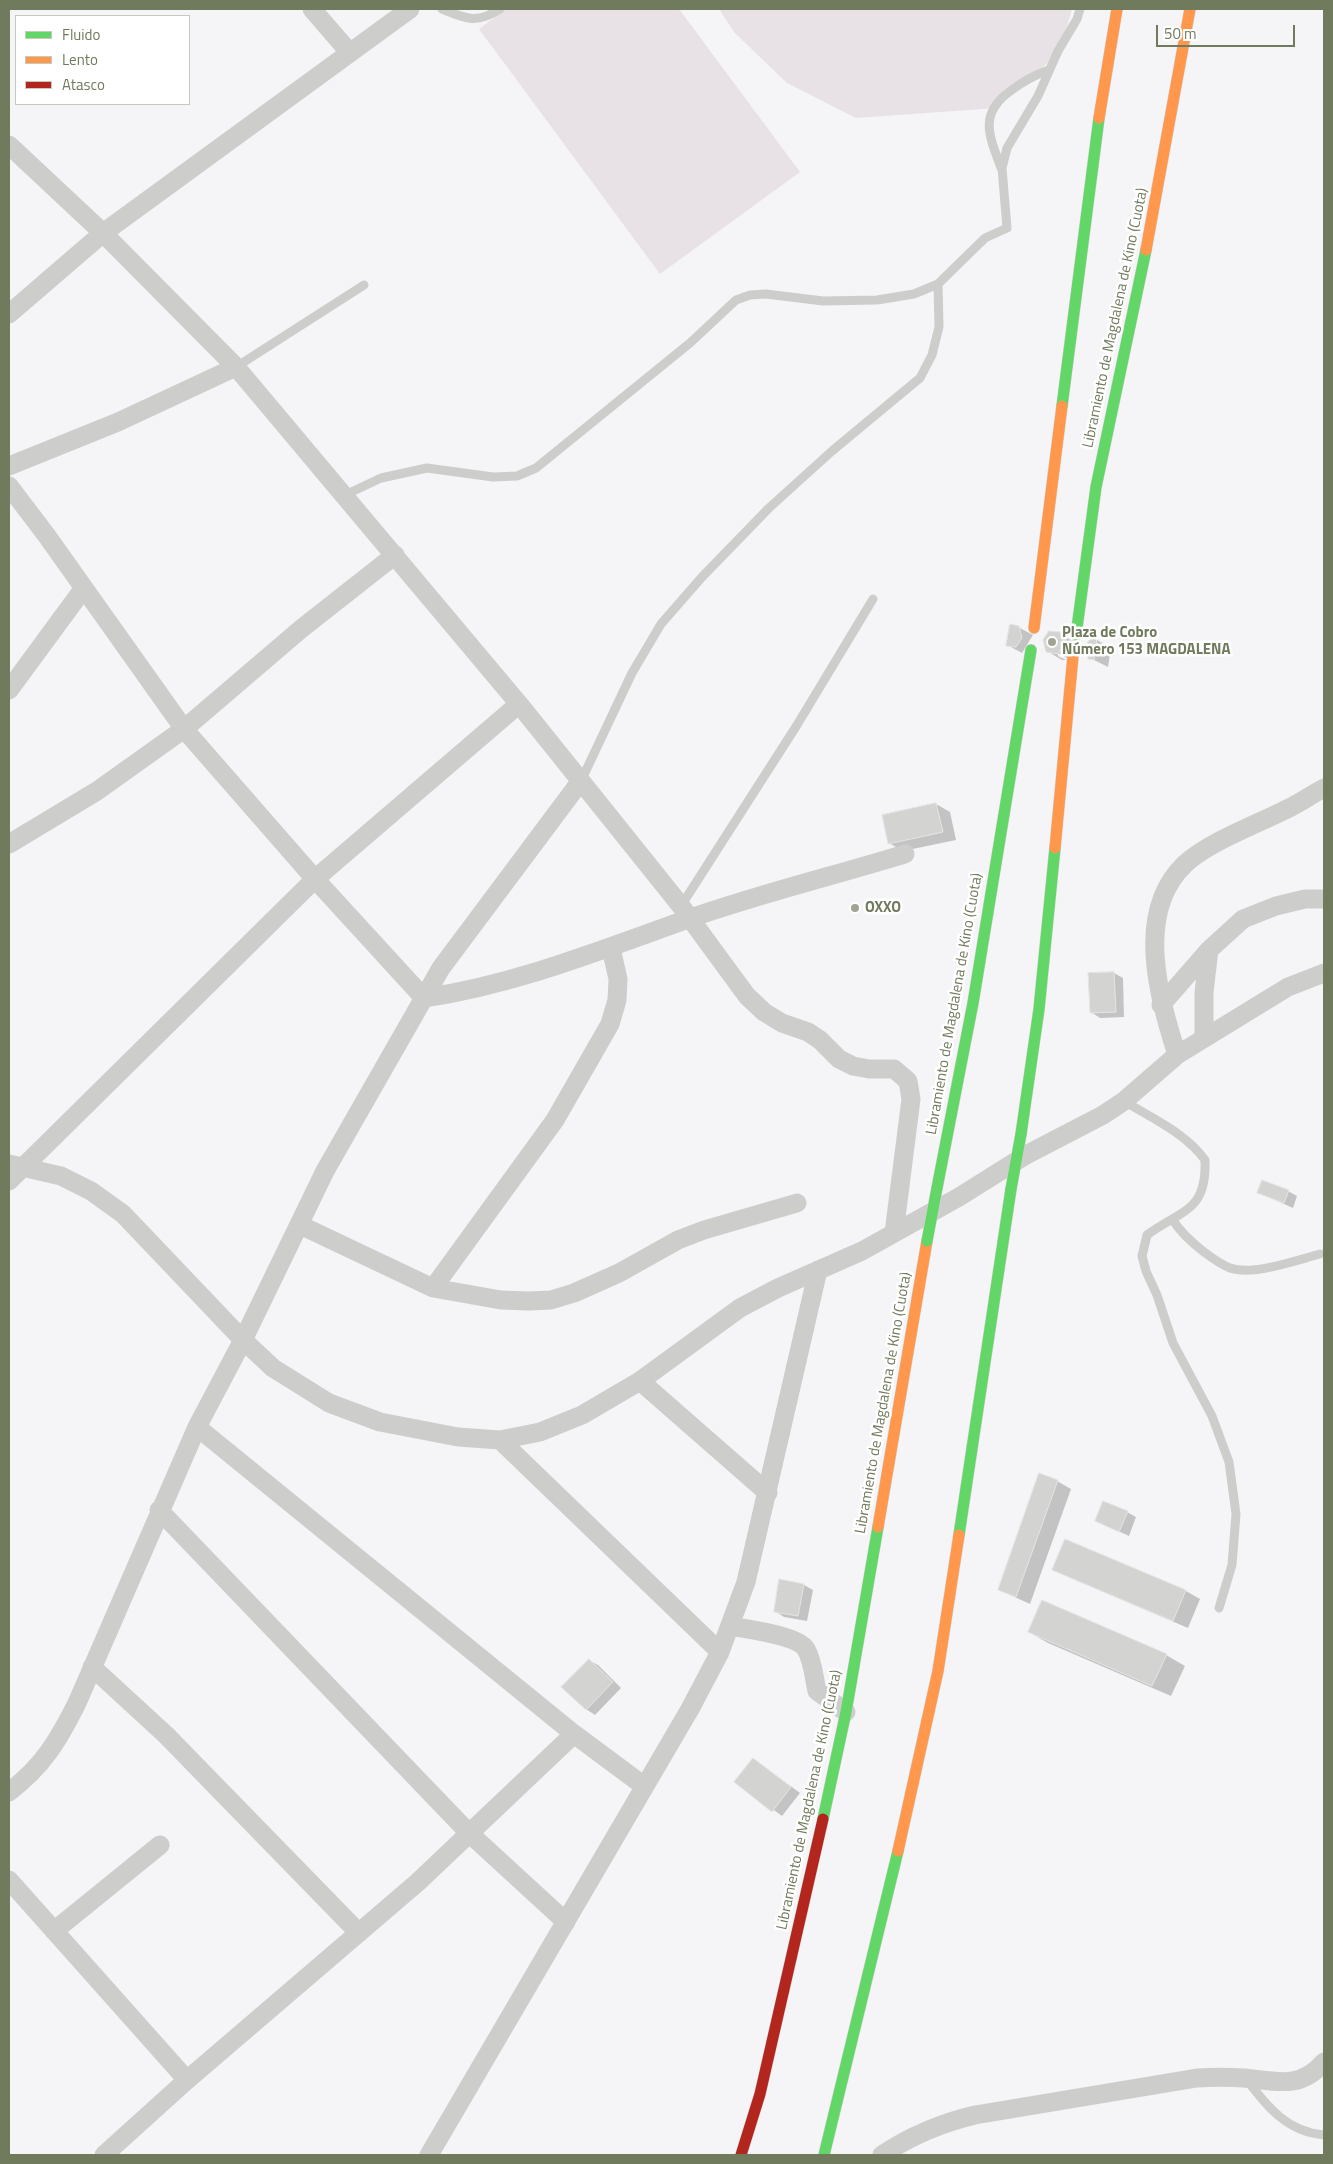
<!DOCTYPE html>
<html>
<head>
<meta charset="utf-8">
<style>
  body { margin:0 }
  #map { position:relative; width:1333px; height:2164px; overflow:hidden; background:#f5f4f6; font-family:"Titillium Web",sans-serif }
  canvas { display:block }
  .frame { position:absolute; inset:0; border:10px solid #707a5c; pointer-events:none }
  .legend { position:absolute; left:15px; top:15px; width:175px; height:90px; box-sizing:border-box; background:#fff; border:1px solid #c6cabe; margin:0; padding:6px 9px; list-style:none; font-size:15px; color:#707a5c }
  .legend li { display:flex; align-items:center; gap:10px; height:25px }
  .legend b { width:25px; border:1px solid #c6cabe }
  .scale { position:absolute; left:1156px; top:25px; width:139px; height:22px; box-sizing:border-box; border:2px solid #707a5c; border-top:0; padding-left:6px; font-size:15px; line-height:18px; white-space:nowrap; color:#707a5c; -webkit-text-stroke:4px #fff; paint-order:stroke }
</style>
</head>
<body>
<div id="map">
<canvas width="1333" height="2164"></canvas>
<div class="frame"></div>
<ul class="legend">
<li><b style="height:6px;background:#63d668"></b>Fluido</li>
<li><b style="height:6px;background:#ff974d"></b>Lento</li>
<li><b style="height:6px;background:#b3261e"></b>Atasco</li>
</ul>
<div class="scale">50 m</div>
</div>
<script>
const g = document.querySelector('canvas').getContext('2d');
g.lineJoin = 'round';
function fill(path, color) { g.fillStyle = color; g.fill(path, 'evenodd'); }
function trace(path, color, width, dash) { g.strokeStyle = color; g.lineWidth = width; g.lineCap = dash ? 'butt' : 'round'; g.setLineDash(dash || []); g.stroke(path); }
function write(font, color, halo, rows, align = 'center') {
  g.font = font + ' "Titillium Web",sans-serif'; g.lineWidth = 5; g.setLineDash([]); g.textBaseline = 'middle'; g.strokeStyle = halo; g.fillStyle = color; for (const [text, x, y, turn = 0] of rows) {
    g.save(); g.translate(x, y); g.rotate((+turn || 0) * Math.PI / 180); g.textAlign = isNaN(turn) ? turn : align; if (halo) g.strokeText(text, 0, 0); g.fillText(text, 0, 0); g.restore();
  }
}
fill(new Path2D(`
  M506 9H679L800 172 660 274 479 29Z
  M719 9H1072L1059 53 997 108 856 118 787 83 735 33Z`), '#e8e2e6');
fill(new Path2D(`
  M1018 627 1033 635 1022 653 1007 645Z
  M1060 634 1075 642 1072 661 1058 653V656L1066 660H1062L1047 651Z
  M1097 640 1111 648 1108 667 1090 658Z
  M936 804 950 812 956 840 903 851 889 843Z
  M1114 973 1123 978 1124 1017 1100 1018 1091 1012Z
  M1288 1191 1297 1196 1293 1208 1259 1193Z
  M1057 1481 1071 1489 1030 1604 999 1590Z
  M1127 1512 1136 1517 1129 1536 1096 1521Z
  M1066 1541 1186 1591 1200 1599 1188 1628 1068 1577 1054 1569Z
  M780 1581 804 1585 813 1590 807 1621 784 1617 775 1611Z
  M1029 1632 1166 1655 1185 1666 1171 1696 1048 1643Z
  M589 1660 598 1665 621 1688 595 1715 586 1709Z
  M754 1759 800 1793 782 1816 736 1782Z`), '#0003');
const building = new Path2D(`
  M1010 624 1019 626 1022 638 1016 647 1006 646Z
  M1049 631 1061 632 1064 644 1058 654 1046 652 1043 640Z
  M1091 638H1097L1094 660 1088 659 1085 647Z
  M936 803 943 832 888 844 882 815Z
  M1114 972 1116 1012 1090 1013 1088 973Z
  M1262 1180 1289 1190 1284 1203 1257 1193Z
  M1039 1473 1058 1480 1016 1597 998 1590Z
  M1103 1501 1128 1511 1119 1532 1095 1521Z
  M1065 1539 1186 1590 1173 1621 1052 1570Z
  M779 1579 804 1584 798 1616 774 1612Z
  M1042 1600 1167 1654 1152 1686 1028 1632Z
  M589 1659 613 1682 586 1710 561 1687Z
  M753 1758 791 1787 772 1812 734 1782Z`);
fill(building, '#d3d3d1');
trace(building, '#e4e4e5', 1);
const fast = new Path2D(`
  M1062 406 1099 118
  M1076 635 1096 487 1146 250
  M1021 1134 1039 1009 1055 848
  M937 1188 973 1003 1031 650
  M959 1535 1011 1189
  M823 1819 846 1712 878 1527
  M824 2155 898 1851`);
const slow = new Path2D(`
  M1099 118 1117 9
  M1146 250 1190 9
  M1034 628 1062 406
  M1055 848 1073 656
  M878 1527 927 1241
  M898 1851 938 1671 959 1535`);
const jam = new Path2D(`
  M741 2155 760 2094 823 1819`);
trace(fast, '#d2d2d1', 12);
trace(slow, '#d2d2d1', 12);
trace(jam, '#d2d2d1', 12);
trace(new Path2D(`
  M442 9C466 19 477 24 500 9
  M1001 168C990 137 978 115 1009 92 1022 82 1034 75 1049 70
  M236 367 364 285
  M345 495 381 478 427 468 493 477 517 476 536 468 690 343 736 300 750 295 766 294 823 301 877 300 914 294 938 284 985 238 1007 228 1002 168 1007 148 1038 96 1058 51 1077 19 1080 9
  M581 781 632 673 661 624 702 577 769 508 832 451 920 378 932 355 939 327 938 284
  M681 906 797 725 873 599
  M1124 1101C1151 1118 1186 1133 1205 1160 1207 1212 1181 1210 1147 1235L1142 1256 1146 1271 1157 1295 1173 1343 1212 1416 1229 1462 1236 1514 1232 1565 1219 1608
  M1172 1219C1181 1233 1191 1242 1204 1252 1212 1258 1220 1264 1230 1268 1253 1276 1297 1260 1320 1254
  M1247 2080C1268 2108 1288 2132 1324 2135`), '#cdcecc', 9);
trace(new Path2D(`
  M312 9 350 53
  M9 145 103 233 236 367 519 704 681 906 747 996 764 1012 782 1023 808 1032 820 1040 839 1059 853 1066 869 1069H894L908 1081 911 1099 894 1233
  M9 314 103 233 410 9
  M9 466 118 422 236 367
  M9 486 47 536 184 729 315 879 424 998C517 984 601 950 688 919 759 894 833 876 905 854
  M9 690 84 588
  M9 844 97 791 184 729 301 629 395 555
  M1161 1005 1209 950 1243 919 1276 906 1305 899H1324
  M1204 1038V992L1209 950
  M1177 1055C1159 998 1134 912 1185 864 1209 842 1255 825 1285 810 1298 804 1311 795 1324 788
  M9 1164 61 1176 91 1191 123 1214 243 1340 273 1368 329 1403 380 1422 458 1437 500 1440 540 1432 582 1415 640 1381 740 1308 778 1288 862 1251 959 1197 1026 1155 1103 1115 1124 1101 1177 1055 1288 987 1324 973
  M9 1181 315 879 519 704
  M300 1225 433 1288 501 1300 529 1301 551 1300 574 1293 619 1273 678 1240 704 1230 797 1203
  M433 1288 555 1120 610 1024 617 1000 618 979 611 948
  M640 1381 768 1493
  M197 1427 574 1734 644 1786
  M500 1440 720 1652
  M159 1510 469 1833 566 1922
  M731 1626C749 1630 797 1635 806 1649 813 1661 814 1678 817 1691L846 1712
  M92 1667 166 1735 359 1933
  M9 1792C43 1766 58 1741 77 1703L197 1427 243 1340 325 1171 441 968 580 782
  M9 1880 187 2080
  M54 1931 160 1845
  M104 2155 187 2080 418 1882 574 1734
  M429 2155 690 1709 720 1652 746 1582 818 1270
  M882 2155C912 2135 941 2123 975 2115L1197 2078C1213 2077 1228 2077 1244 2078 1276 2081 1300 2090 1324 2062`), '#cdcecc', 19);
trace(fast, '#63d668', 11);
trace(slow, '#ff974d', 11);
trace(jam, '#b3261e', 11);
const fastBridge = new Path2D(`
  M1011 1189 1021 1134
  M927 1241 937 1188`);
trace(fastBridge, '#d2d2d1', 12, []);
trace(fastBridge, '#63d668', 11);
for (const [x, y, r, color] of [
  [1052,642,5,"#9fa592"],
  [855,908,5,"#9fa592"]
]) { const dot = new Path2D(); dot.arc(x, y, r, 0, 2 * Math.PI); g.fillStyle = color; g.fill(dot); trace(dot, '#fff', 2); }
write('15px', '#707a5c', '#fff', [
  ["Libramiento de Magdalena de Kino (Cuota)",1116,318,-78],
  ["Libramiento de Magdalena de Kino (Cuota)",955,1004,-80],
  ["Libramiento de Magdalena de Kino (Cuota)",884,1403,-80],
  ["Libramiento de Magdalena de Kino (Cuota)",810,1800,-78]
]);
write('bold 15px', '#707a5c', '#fff', [
  ["Plaza de Cobro",1062,633],
  ["Número 153 MAGDALENA",1062,650],
  ["OXXO",865,908]
], 'left');
</script>
</body>
</html>
